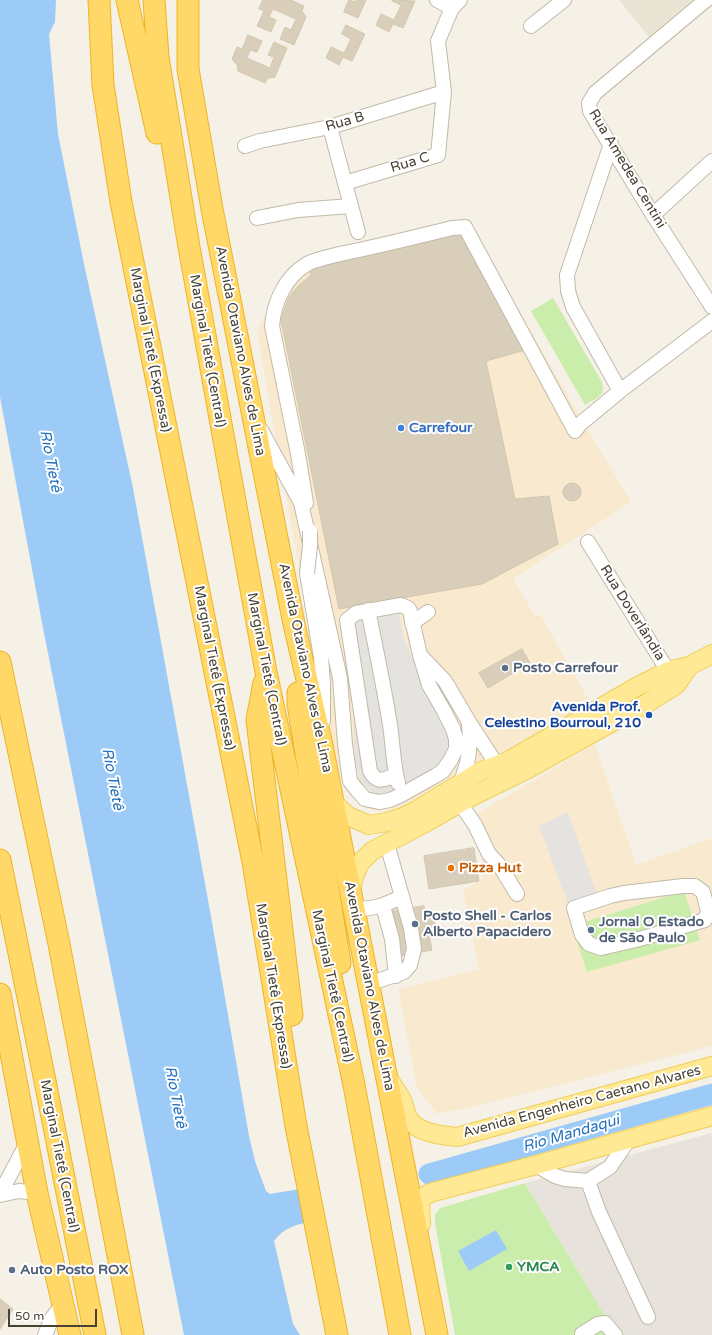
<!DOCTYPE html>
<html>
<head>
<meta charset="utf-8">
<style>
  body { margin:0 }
  #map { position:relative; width:712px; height:1335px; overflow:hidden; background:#f5f1e6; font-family:"Varela Round",sans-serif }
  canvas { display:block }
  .scale { position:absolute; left:8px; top:1309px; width:89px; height:18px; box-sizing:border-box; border:2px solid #484234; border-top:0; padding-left:5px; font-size:12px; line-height:14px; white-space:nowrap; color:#484234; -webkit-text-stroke:3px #fff; paint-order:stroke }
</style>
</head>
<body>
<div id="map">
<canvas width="712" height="1335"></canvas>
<div class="scale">50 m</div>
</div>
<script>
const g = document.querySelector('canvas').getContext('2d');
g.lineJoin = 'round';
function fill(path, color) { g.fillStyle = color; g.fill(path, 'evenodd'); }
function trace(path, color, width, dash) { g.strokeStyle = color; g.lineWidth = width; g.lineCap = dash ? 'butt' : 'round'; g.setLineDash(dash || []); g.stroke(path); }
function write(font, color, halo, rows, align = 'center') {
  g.font = font + ' "Varela Round",sans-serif'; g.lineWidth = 4; g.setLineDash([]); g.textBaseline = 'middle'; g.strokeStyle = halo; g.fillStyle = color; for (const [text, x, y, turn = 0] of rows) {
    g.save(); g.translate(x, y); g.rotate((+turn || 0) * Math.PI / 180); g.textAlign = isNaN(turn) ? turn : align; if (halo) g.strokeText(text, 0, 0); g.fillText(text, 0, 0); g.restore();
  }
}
fill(new Path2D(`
  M619 0H699L657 47Z`), '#e9e4d3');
fill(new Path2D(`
  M467 219 573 405 631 502 513 579 535 616 540 614 591 704 511 747 414 803 392 810 383 811 371 810 362 806 351 797 340 770 331 734 321 691 257 333 272 298 293 267 307 256Z
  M595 744 636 865 712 838V1046L467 1108 437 1114 417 1087 398 989 479 969 463 891 484 878 482 853 468 819Z`), '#f9eacf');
fill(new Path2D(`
  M712 1133V1335H625L602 1311 525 1183Z`), '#e7e2db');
fill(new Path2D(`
  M553 298 602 382C606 397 596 398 585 405L531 311Z
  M684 891 700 940 587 972 572 926Z
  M525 1183 602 1311 625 1335H455L435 1223V1214L440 1208Z`), '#caedab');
fill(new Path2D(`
  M397 604 404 639 448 737V746L444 757 435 767 392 793 383 795 374 794 366 788 360 780 356 765 354 746 353 685 341 618Z
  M568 812 600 903 571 912 539 826Z`), '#e5e3df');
fill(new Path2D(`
  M0 0H56L55 22 49 34 58 134 84 264 133 488 210 911 249 1136 255 1161 266 1191 270 1194 300 1189 308 1222C293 1226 284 1228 274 1241L293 1324 300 1335H184L43 628 0 397Z
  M496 1230 507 1249 469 1271 458 1251Z`), '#9ccbf8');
trace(new Path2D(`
  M429 1174 712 1094`), '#9ccbf8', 21);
const building = new Path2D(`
  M263 0H291L304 6 302 11 306 17 294 45 280 39 285 27 291 30 296 19 273 9 269 17 276 20 271 32 257 26 264 11 259 9Z
  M349 0 355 2 356 0H366L358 18 344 12Z
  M393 0 415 1 403 28 393 24 389 32 376 25 381 14 394 20 401 5 392 1Z
  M346 25 365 34 352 61 343 57 339 65 326 58 331 47 344 53 351 39 342 34Z
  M248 35 262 41 257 52 250 50 247 58 270 68 274 57 268 55 274 42 287 48 275 77 268 78 265 83 238 71 237 65 232 59 237 47 242 49Z
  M461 233 529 349 486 361 515 499 549 496 558 544 482 584 339 609 281 320 288 299 292 293 299 285 311 275 309 267Z
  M563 492a9 9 0 1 1 18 0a9 9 0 1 1-18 0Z
  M522 649 530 663 488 688 479 673Z
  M474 848 479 881 429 889 424 856Z
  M424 906 425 913 433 912 437 934 429 935 432 950 401 956 393 911Z
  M0 1299 13 1309 0 1329Z`);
fill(building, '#d8ceba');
trace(building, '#d3c7ad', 1);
const minor = new Path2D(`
  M437 0 452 8
  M706 0 595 93 589 103 590 111 597 123 653 215 712 307
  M531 26 564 0
  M330 127 358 232
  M611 144 567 275 568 291 573 307 620 391
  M245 146 260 141 330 127 444 92
  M345 183 438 155 444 92 438 41 452 8 460 0
  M653 215 712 161
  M257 218 298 210 351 206
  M261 430 301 503 340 678 345 744 350 781 357 790 365 799 379 802 390 800 401 795 435 776 443 771 451 759 456 749V739L453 729 444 711 429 685 420 655 410 611 408 608 401 605 356 613 347 620 370 771C377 784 383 780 396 775
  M306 503 298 454 272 326C274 302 285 277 307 264 318 258 341 254 354 251 387 244 419 236 452 228L465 227 575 431 580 424 620 391 712 321
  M588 542 673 679
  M307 573 321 657 323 683V721
  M368 610C376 649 384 687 390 725 393 745 393 764 398 783
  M412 623 428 612
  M420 655 445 681 469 722 497 765
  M460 784C469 762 471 747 469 724
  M460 803 475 825 489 854 500 866 517 894
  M683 886H695L703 892 708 911 705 920 636 940 601 948 589 944 582 935 574 908 610 896 624 893Z
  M383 906 392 939 396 976
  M353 909C374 909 383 906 401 897
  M368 984 404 972 410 965 414 949 411 928 387 844
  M536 1165 555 1176 565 1179 588 1181 610 1167 629 1139
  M588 1181 599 1212 648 1317
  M0 1194 28 1141
  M0 1195 19 1191 37 1193
  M45 1335 52 1318 63 1304
  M582 1335V1334L598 1324 605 1323 615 1335`);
const major = new Path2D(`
  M333 802 348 816 369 825 387 822 403 817 417 810 479 772 508 761 638 686 668 671 689 666 712 654
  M350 891 355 874 360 863 372 851 425 823 467 799 528 769 647 703 676 685 689 666
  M390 1081C394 1088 399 1094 402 1100 404 1105 405 1111 407 1116 415 1133 440 1135 457 1137L712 1066
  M421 1224 420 1200 426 1195 433 1192 536 1165 712 1116`);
const highway = new Path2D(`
  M99 0 103 85 121 202 253 862 296 1126 337 1335
  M127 0 157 133
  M154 0 158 57 189 247 266 672 354 1085 400 1335
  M188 0V69L212 209 294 624 322 745 333 802 437 1335
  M0 662 59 944 133 1335
  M264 683 257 720 292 1015
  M298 693V704L340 963
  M0 860 44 1076 95 1335
  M0 994 37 1193 70 1335`);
trace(minor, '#c1baa8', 16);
trace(major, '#f0ce59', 20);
trace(highway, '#edb428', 23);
trace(minor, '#fff', 14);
trace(major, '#ffe995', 18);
trace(highway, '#ffd867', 21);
const minorBridge = new Path2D(`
  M307 573 310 546V531`);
trace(minorBridge, '#c1baa8', 16, []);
trace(minorBridge, '#fff', 14);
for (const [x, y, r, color] of [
  [401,428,4,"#3f7fe0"],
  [505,668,4,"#5c6f8a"],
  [649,715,4,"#1a4fb4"],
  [451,868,4,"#e8710a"],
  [415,924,4,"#5c6f8a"],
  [591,930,4,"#5c6f8a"],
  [509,1267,4,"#2e9e5b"],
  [12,1270,4,"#5c6f8a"]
]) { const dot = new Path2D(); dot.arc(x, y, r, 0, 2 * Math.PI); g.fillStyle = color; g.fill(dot); trace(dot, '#fff', 1.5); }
write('14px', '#484234', '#fff', [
  ["Rua B",345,122,-16],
  ["Rua C",410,163,-17],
  ["Rua Amedea Centini",627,169,59],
  ["Marginal Tietê (Expressa)",150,350,79],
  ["Marginal Tietê (Central)",207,351,80],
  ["Avenida Otaviano Alves de Lima",240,351,79],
  ["Rua Doverlândia",632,613,58],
  ["Marginal Tietê (Expressa)",214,668,79],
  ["Avenida Otaviano Alves de Lima",305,668,78],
  ["Marginal Tietê (Central)",266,669,79],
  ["Marginal Tietê (Expressa)",273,986,81],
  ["Marginal Tietê (Central)",332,986,78],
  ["Avenida Otaviano Alves de Lima",369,986,79],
  ["Avenida Engenheiro Caetano Alvares",582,1102,-15],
  ["Marginal Tietê (Central)",59,1156,79]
]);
write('bold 14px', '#366cbe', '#fff', [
  ["Carrefour",409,428]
], 'left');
write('bold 14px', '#4e5e75', '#fff', [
  ["Posto Carrefour",513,668],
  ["Posto Shell - Carlos",423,916],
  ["Alberto Papacidero",423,932],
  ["Jornal O Estado",599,922],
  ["de São Paulo",599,938],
  ["Auto Posto ROX",20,1270]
], 'left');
write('bold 14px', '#164399', '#fff', [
  ["Avenida Prof.",641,707],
  ["Celestino Bourroul, 210",641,723]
], 'right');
write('bold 14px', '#c56008', '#fff', [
  ["Pizza Hut",459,868]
], 'left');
write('bold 14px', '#27864d', '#fff', [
  ["YMCA",517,1267]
], 'left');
write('italic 15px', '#2271bf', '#fff', [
  ["Rio Tietê",50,461,79],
  ["Rio Tietê",112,779,79],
  ["Rio Tietê",175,1097,79],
  ["Rio Mandaqui",571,1134,-16]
]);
</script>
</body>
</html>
